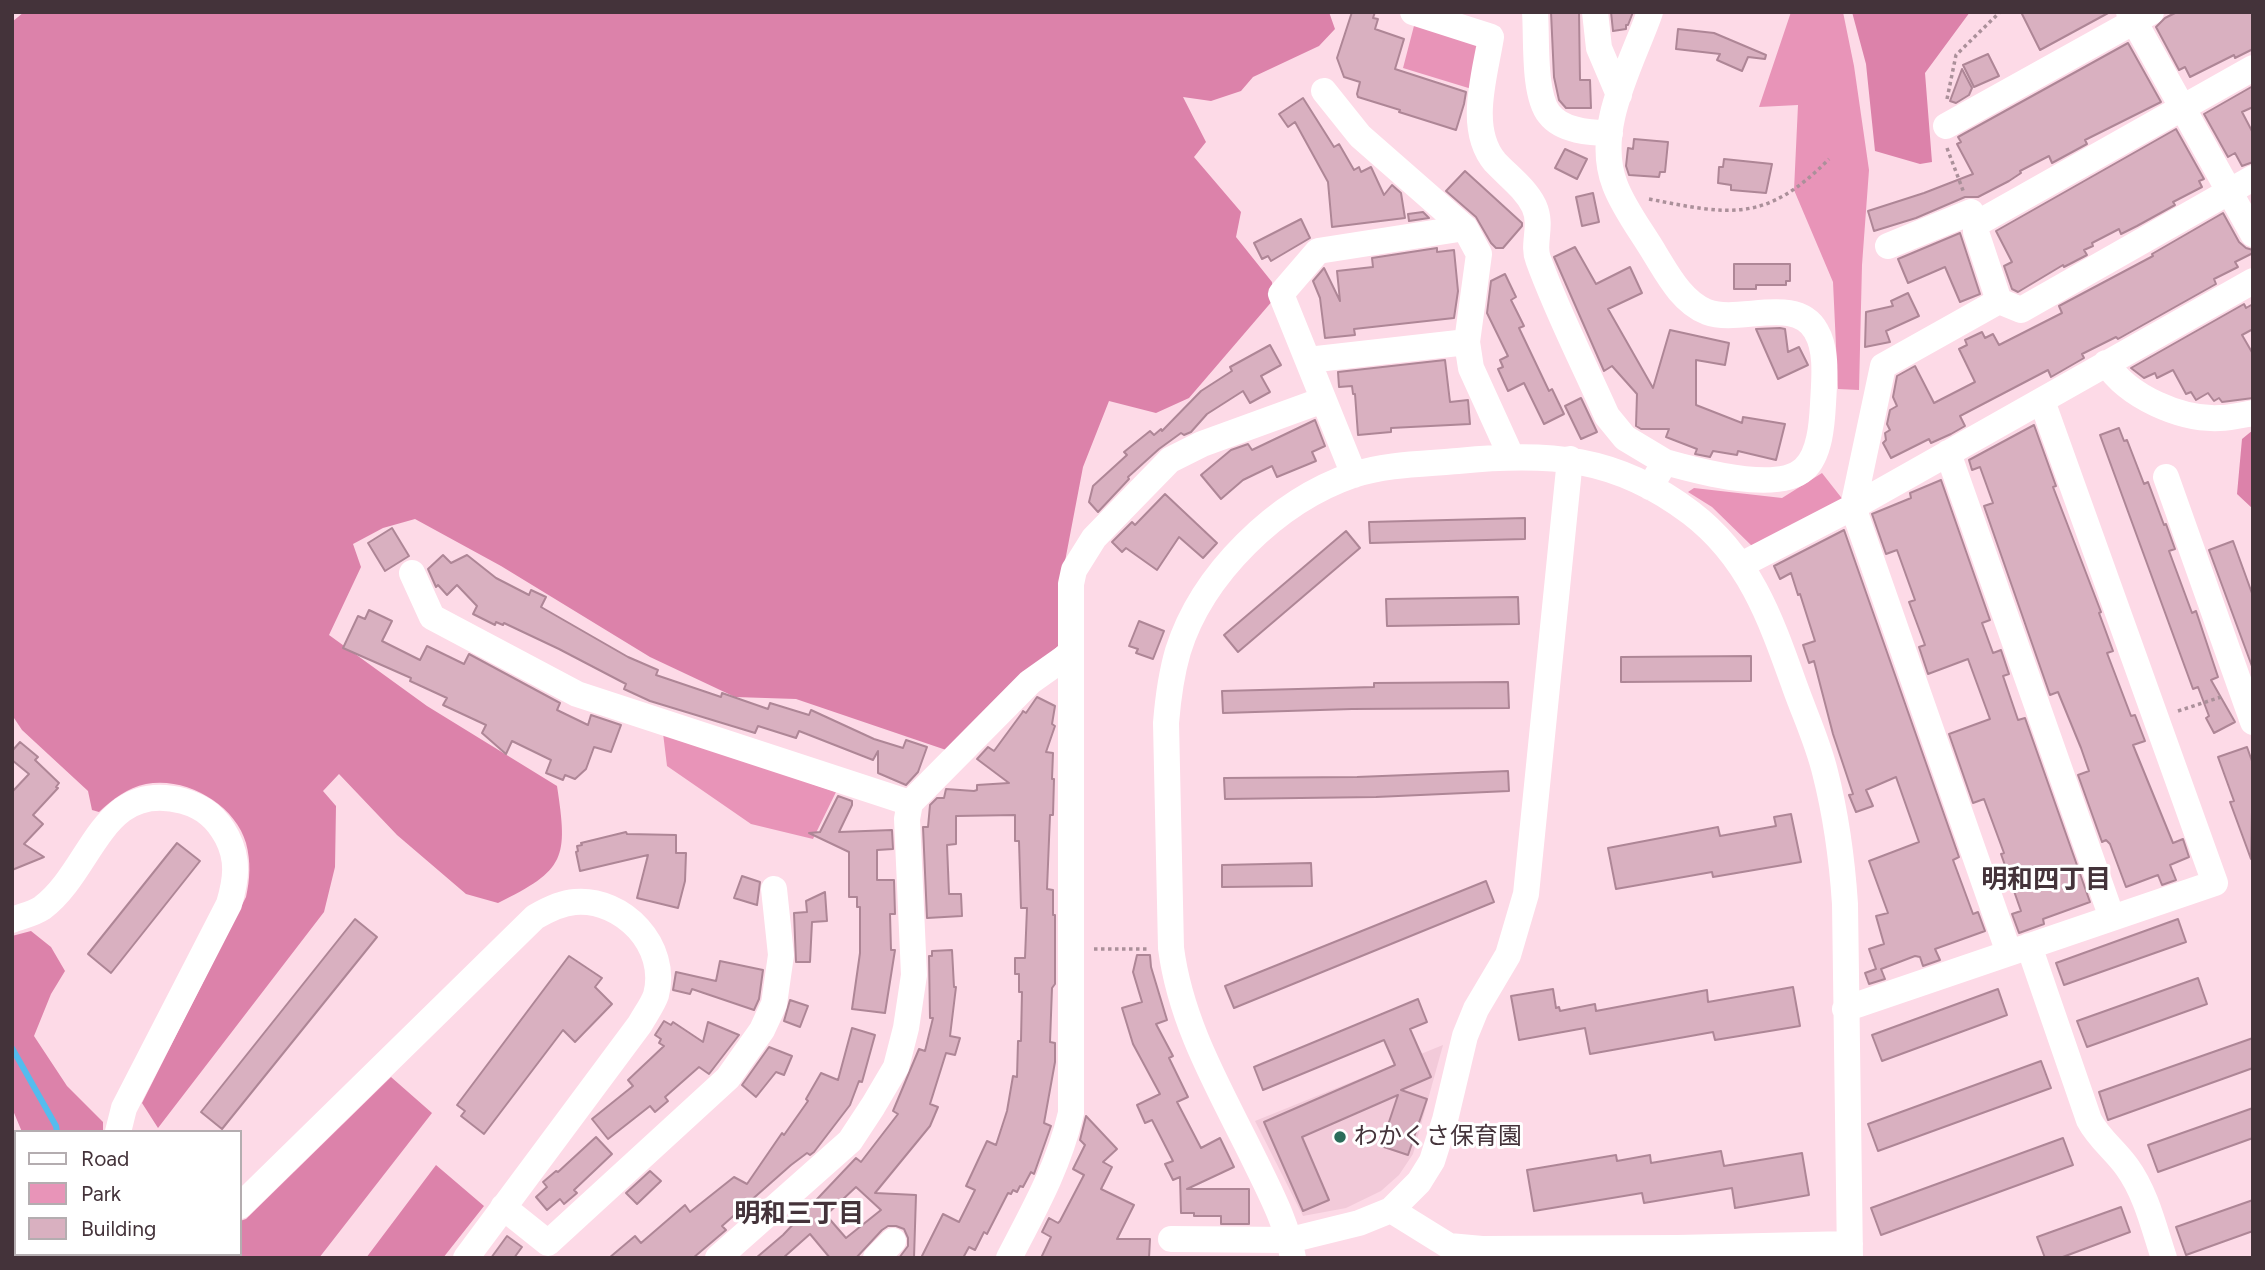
<!DOCTYPE html>
<html>
<head>
<meta charset="utf-8">
<style>
  body { margin:0 }
  #map { position:relative; width:2265px; height:1270px; overflow:hidden; background:#fddae7; font-family:Figtree,sans-serif }
  canvas { display:block }
  .frame { position:absolute; inset:0; border:14px solid #44333a; pointer-events:none }
  .legend { position:absolute; left:14px; top:1130px; width:228px; height:126px; box-sizing:border-box; background:#fff; border:2px solid #b4adb0; margin:0; padding:9px 12px; list-style:none; font-size:21px; color:#44333a }
  .legend li { display:flex; align-items:center; gap:14px; height:35px }
  .legend b { width:35px; border:2px solid #b4adb0 }
</style>
</head>
<body>
<div id="map">
<canvas width="2265" height="1270"></canvas>
<div class="frame"></div>
<ul class="legend">
<li><b style="height:9px;background:#fff"></b>Road</li>
<li><b style="height:19px;background:#e894b8"></b>Park</li>
<li><b style="height:19px;background:#d9b0c0"></b>Building</li>
</ul>
</div>
<script>
const g = document.querySelector('canvas').getContext('2d');
g.lineJoin = 'round';
function fill(path, color) { g.fillStyle = color; g.fill(path, 'evenodd'); }
function trace(path, color, width, dash) { g.strokeStyle = color; g.lineWidth = width; g.lineCap = dash ? 'butt' : 'round'; g.setLineDash(dash || []); g.stroke(path); }
function write(font, color, halo, rows, align = 'center') {
  g.font = font + ' Figtree,"Noto Sans JP",sans-serif'; g.lineWidth = 6; g.setLineDash([]); g.textBaseline = 'middle'; g.strokeStyle = halo; g.fillStyle = color; for (const [text, x, y, turn = 0] of rows) {
    g.save(); g.translate(x, y); g.rotate((+turn || 0) * Math.PI / 180); g.textAlign = isNaN(turn) ? turn : align; if (halo) g.strokeText(text, 0, 0); g.fillText(text, 0, 0); g.restore();
  }
}
fill(new Path2D(`
  M1443 1045 1413 1154 1399 1175 1381 1191 1346 1208 1303 1216 1255 1121Z`), '#f2cad9');
fill(new Path2D(`
  M1791 12H1843L1854 66 1869 170 1862 265 1859 390 1838 389 1833 282 1794 190 1798 105 1759 107Z
  M1415 22 1472 39 1480 51 1475 90 1403 68Z
  M1822 473 1844 501 1753 547 1712 507 1688 492 1694 488 1782 498Z
  M663 733 836 792 813 839 751 824 667 766Z`), '#e894b8');
fill(new Path2D(`
  M24 12H1329L1335 29 1319 46 1253 77 1241 91 1211 101 1183 97 1206 142 1194 157 1241 212 1236 237 1272 282 1274 299 1189 398 1156 413 1109 401 1083 467 1062 577 1060 644 949 751 796 699 735 697 650 657 501 566 415 519 383 528 353 544 361 567 329 635 427 706 557 786C568 858 566 870 498 903L466 894 397 835 339 774 323 791 336 806 335 867 324 912 158 1128 142 1103 246 897C250 879 251 862 246 843 235 804 185 776 146 784 127 788 113 799 99 812L92 810 88 791 22 730 12 715V22Z
  M1852 12H1970L1925 73 1932 162 1920 164 1875 151 1866 64Z
  M2253 430V509L2237 494 2242 439Z
  M31 931 51 947 65 971 51 994 34 1036 67 1086 103 1122V1132H22L12 1108V936Z
  M391 1077 432 1113 319 1258H69V1254H240V1221L246 1219Z
  M436 1165 484 1206 443 1258H366Z`), '#dc82aa');
trace(new Path2D(`
  M12 1048 56 1126 57 1132
  M104 1254 105 1258`), '#55bcee', 6);
const building = new Path2D(`
  M1352 12H1375L1373 18 1378 19 1375 29 1404 39 1395 69 1466 92 1464 104 1456 130 1399 112 1400 110 1358 97 1357 94 1360 82 1344 77 1337 58Z
  M1551 12H1579L1580 80H1590L1591 108H1566L1559 100 1554 77Z
  M1611 12H1633L1628 25H1626V29L1613 31Z
  M2021 12H2110L2040 50Z
  M2177 12H2253V49L2235 58 2234 55 2190 77 2185 67 2179 70 2156 27 2165 18Z
  M1678 29 1714 33 1766 55 1765 59 1748 57 1742 71 1717 60 1720 54 1676 49Z
  M2128 43 2161 102 2085 140 2087 144 2052 163 2049 156 2020 171 2021 173 2009 181 1978 197H1965L1916 218 1874 231 1868 211 1924 193 1973 174 1957 144 1961 142 1958 137Z
  M1988 54 1999 76 1974 87 1963 65Z
  M1962 69 1972 88 1969 95 1956 103 1950 101Z
  M2253 86V107L2242 112 2253 133V162L2242 166 2235 153 2228 157 2204 114Z
  M1303 98 1334 147 1339 144 1354 170 1359 167 1361 172 1371 167 1384 195 1392 185 1401 193 1405 218 1332 227 1328 182 1295 122 1288 127 1279 114Z
  M2176 129 2204 179 2199 181 2202 187 2173 202 2175 205 2137 226 2121 234 2119 229 2092 243 2093 246 2084 250 2087 255 2064 267 2063 265 2018 292 2012 289 2004 266 2012 262 1996 231Z
  M1634 139 1668 142 1665 172H1660L1659 177 1629 175 1626 166 1628 148 1633 149Z
  M1565 149 1587 159 1577 179 1555 168Z
  M1724 159 1772 164 1766 193 1731 190V185L1718 183 1719 167H1723Z
  M1465 171 1522 223V226L1503 248H1496L1491 243 1476 217 1446 191Z
  M1593 193 1599 222 1582 226 1576 197Z
  M1423 212 1429 218 1409 221 1408 214Z
  M2223 213 2239 242 2246 248 2253 250V253L2235 262 2238 267 2214 279 2216 284 2118 339 2116 337 2082 354 2084 358 2051 377 2048 370 1960 416 1965 426 1951 434 1931 443 1929 439 1891 458 1883 443 1886 440 1885 433 1890 430 1887 424 1890 410 1897 406 1893 397 1897 376 1915 366 1934 403 1975 382 1959 349 1967 345 1965 340 1982 332 1985 338 1993 334 1999 345 2062 313 2059 306 2153 256 2152 254Z
  M1301 219 1310 238 1271 261 1268 256 1262 259 1254 243Z
  M1960 233 1980 294 1960 302 1945 267 1908 283 1898 259Z
  M1575 247 1596 284 1630 267 1642 293 1608 309 1653 388 1670 330 1729 343 1725 365 1696 360V405L1742 423 1743 417 1785 424 1776 460 1738 451 1737 455 1713 451 1710 457 1695 454 1697 449 1666 437 1669 429H1641L1636 426 1637 394 1612 366 1604 371 1554 257Z
  M1437 248V252L1454 250 1458 291 1454 318 1354 329 1355 335 1325 338 1320 298 1313 281 1324 268 1340 301 1337 271 1373 267 1372 258Z
  M1734 264H1790V281H1786V285H1756V289H1734Z
  M1505 274 1516 297 1511 300 1524 326 1519 328 1549 391 1552 389 1564 414 1544 424 1524 383 1508 391 1498 369 1503 367 1500 360 1508 356 1487 313 1491 281Z
  M1908 293 1919 316 1886 331 1890 342 1865 347 1866 312 1893 306 1891 301Z
  M2244 304 2246 308 2253 304V329L2242 335 2253 354V398L2222 402 2219 398 2214 401 2208 393 2196 400 2191 392 2186 394 2173 370 2157 378 2155 373 2144 378 2131 368Z
  M1780 328 1785 329 1788 352 1799 347 1808 365 1778 379 1756 329Z
  M1270 345 1281 365 1261 376 1270 392 1250 403 1243 391 1207 414 1191 432 1184 435 1181 433 1159 449 1128 477 1129 479 1098 512 1089 502 1093 486 1127 455 1124 452 1150 431 1154 435 1161 429 1162 431 1201 391 1232 371 1230 367Z
  M1445 360 1450 402 1468 400 1470 424 1391 428V432L1358 435 1355 394H1353L1352 386 1339 387 1338 372Z
  M1581 398 1597 432 1581 439 1565 406Z
  M1315 420 1325 446 1312 452 1316 461 1277 477 1272 466 1243 480 1221 499 1201 475 1231 450 1248 444 1252 450Z
  M2034 425 2056 486 2053 487 2101 612 2099 613 2113 651 2107 653 2131 716 2135 715 2145 741 2133 745 2173 843 2183 839 2189 857 2170 865 2176 880 2162 885 2158 875 2126 887 2110 844 2106 840 2102 842 2078 775 2089 771 2081 748 2058 692 2050 695 1984 506 1993 503 1980 467 1972 470 1969 460Z
  M2119 428 2124 441 2127 440 2144 484 2148 482 2164 525 2166 524 2175 549 2169 551 2192 613 2196 611 2218 677 2211 680 2235 722 2214 733 2206 718 2209 716 2198 687 2193 689 2100 435Z
  M1941 480 1990 620 1982 623 1993 653 2001 650 2009 674 2003 676 2018 720 2025 718 2090 902 2043 919 2044 924 2019 933 2012 914 2021 911 2001 854 2004 853 1984 799 1973 803 1949 734 1990 719 1968 659 1928 674 1919 647 1925 645 1909 602 1915 600 1897 550 1886 554 1872 514 1911 498 1910 493Z
  M1165 494 1217 543 1203 558 1179 537 1157 570 1126 548 1122 552 1112 542 1132 522 1135 525Z
  M1525 518V539L1370 543 1369 522Z
  M392 528 409 556 385 571 368 543Z
  M1844 530 1959 857 1953 860 1973 914 1978 912 1985 931 1935 949 1940 960 1923 966 1920 957 1915 956 1881 969 1885 979 1869 984 1865 973 1876 969 1869 949 1884 944 1876 916 1888 913 1869 861 1919 842 1896 777 1866 790 1873 806 1856 812 1849 795 1853 794 1833 734 1814 661 1809 663 1803 645 1815 641 1800 594 1798 595 1791 573 1780 579 1774 566Z
  M1346 531 1360 548 1238 652 1224 635Z
  M2233 541 2253 596V669L2209 550Z
  M443 555 451 563 467 555 496 578 529 595 531 590 546 597 541 607 628 657 658 670 656 675 721 697 722 693 768 709 770 703 809 715 811 710 874 739 903 748 906 740 927 747 918 772 906 785 878 773V751L873 760 799 731 796 738 758 726 755 733 650 701 624 689 626 684 559 649 504 623 503 625 496 622 495 625 473 614 477 606 457 585 447 595 438 585 436 587 428 569Z
  M1518 597 1519 624 1387 626 1386 599Z
  M369 610 392 621 382 641 420 660 427 646 464 664 469 654 560 703 557 710 588 725 591 715 621 725 611 752 594 747 586 769 575 779 565 775 563 780 546 773 551 760 512 741 506 754 482 733 486 725 443 705 447 698 410 681 411 678 343 648 358 616 365 619Z
  M1139 621 1164 631 1153 659 1136 653 1138 649 1129 646Z
  M1751 656V681L1621 682V657Z
  M1508 682 1509 708 1352 709 1223 713 1222 691 1374 687V683Z
  M1037 697 1055 706 1052 724 1055 726 1046 752 1053 753 1052 779H1054L1053 815H1050L1047 889 1053 890V915H1055V984L1052 988 1050 1042 1055 1043V1062L1044 1123 1051 1126 1034 1174 1031 1172 1023 1187 1020 1186 1017 1192 1013 1190 1011 1194 1008 1193 987 1234 984 1232 975 1250 969 1247 963 1258H921L943 1214 959 1222 975 1190 966 1186 987 1141 996 1145 1007 1111 1013 1076 1017 1077 1018 1041H1021L1022 992H1019V974H1015V958H1025L1027 908H1021L1019 841H1015V815L956 816V844L947 845 949 894H961L962 916 927 918 923 827H928L930 805 937 798H944L946 789 974 791 977 790V785L1009 783 977 759 988 747 994 751 1022 713 1023 711 1026 713Z
  M20 742 38 757 35 760 59 783 56 787 58 788 33 815 43 824 24 844 44 857 12 870V792L29 774 12 760V751Z
  M2247 747 2253 764 2251 859 2230 802 2234 801 2218 757Z
  M1508 771 1509 791 1376 797 1225 799 1224 778 1357 777Z
  M838 796 852 801V805L839 832 892 830 893 849 877 850V880H894L895 914H890L891 950H895L885 1013 852 1009 860 953V907H857V897H849V852L809 833 820 832Z
  M1791 814 1801 862 1713 877 1712 872 1616 889 1608 848 1718 827 1720 836 1776 826 1774 817Z
  M626 832 627 834 676 835V853H686L685 881 678 908 637 898 648 855 580 871 576 852 578 851 577 846 582 845 581 843Z
  M177 843 200 861 111 973 88 954Z
  M1311 863 1312 886 1222 887V865Z
  M742 876 760 882 757 905 734 898Z
  M1486 881 1494 902 1234 1008 1225 986Z
  M825 892 827 921 812 922 810 962H796L794 913 807 912 806 901Z
  M355 919 377 937 222 1129 201 1112Z
  M2178 919 2186 942 2064 985 2056 963Z
  M952 950 954 987H956L950 1036 960 1038 955 1055 946 1053 930 1104 938 1107 930 1126 875 1193 916 1195 914 1258H899L908 1246V1238L904 1229 896 1226H888L882 1230 856 1258H830L810 1234 783 1258H756L783 1235 856 1158 861 1162 898 1114 893 1111 919 1049 925 1051 933 1018H930L929 956H932V951ZM856 1187 881 1210 846 1238 826 1215Z
  M1137 955H1150L1151 967 1167 1020 1156 1024 1173 1056 1169 1058 1188 1097 1177 1102 1201 1148 1220 1138 1234 1167 1187 1189H1249V1224H1221V1216H1194V1213H1181L1180 1177 1173 1180 1165 1164 1173 1161 1152 1120 1145 1123 1137 1105 1160 1094 1133 1044 1122 1008 1142 1002 1133 972Z
  M569 956 602 978 595 987 612 1004 575 1042 563 1030 484 1134 461 1116 465 1111 457 1105Z
  M720 961 763 970 759 999 754 1010 692 989 690 994 673 990 676 972 716 981Z
  M2198 978 2207 1004 2087 1047 2077 1021Z
  M1793 987 1800 1026 1715 1040 1713 1032 1590 1054 1585 1028 1519 1040 1511 996 1553 989 1556 1008 1559 1007 1560 1011 1595 1004 1596 1011 1707 990 1708 1002Z
  M1998 989 2007 1015 1882 1061 1872 1035Z
  M1418 999 1427 1022 1410 1029 1431 1077 1401 1090 1427 1099 1408 1155 1381 1146 1398 1095 1302 1137 1329 1200 1303 1211 1264 1122 1395 1065 1384 1040 1263 1090 1254 1067Z
  M790 1000 808 1006 800 1027 784 1021Z
  M664 1021 671 1025 673 1022 703 1042 708 1022 739 1035 709 1074 699 1067 665 1097 668 1101 655 1112 650 1106 608 1139 592 1119 633 1086 628 1080 664 1046 659 1043 661 1039 655 1035Z
  M852 1028 875 1035 862 1082 859 1081 850 1105 814 1152 810 1155 807 1153 791 1165 722 1226 726 1230 693 1258H609L635 1236 641 1243 685 1205 690 1212 734 1177 747 1184 782 1133 784 1135 808 1101 806 1099 821 1073 838 1080Z
  M2253 1038V1068L2108 1120 2099 1092Z
  M769 1047 792 1056 784 1075 776 1072 756 1097 742 1085Z
  M2041 1061 2051 1088 1878 1151 1868 1124Z
  M2253 1108V1138L2158 1172 2148 1145Z
  M1086 1116 1117 1149 1103 1162 1112 1167 1101 1189 1134 1205 1117 1239H1150L1149 1258H1041L1051 1237 1042 1232 1049 1218 1058 1223 1060 1221 1084 1175 1073 1169 1085 1145 1080 1140Z
  M596 1137 612 1154 574 1190 577 1193 564 1204 560 1199 547 1210 536 1197 547 1187 543 1182 556 1171 558 1172Z
  M2063 1138 2073 1165 1881 1235 1871 1208Z
  M1721 1151 1724 1166 1802 1153 1809 1195 1735 1208 1732 1188 1644 1203 1642 1193 1534 1211 1527 1170 1616 1155 1617 1161 1650 1155 1651 1163Z
  M650 1171 661 1181 637 1204 626 1193Z
  M2253 1200V1231L2186 1255 2176 1227Z
  M2121 1207 2130 1232 2060 1258H2045L2037 1237Z
  M507 1236 522 1247 514 1258H491Z`);
fill(building, '#d9b0c0');
trace(building, '#ae8696', 2);
trace(new Path2D(`
  M1947 99 1956 55 2000 12
  M1947 148 1964 193
  M1649 199C1730 215 1766 223 1829 159
  M2178 711 2221 697
  M1094 949H1149`), '#ab909a', 3.5, [3.5, 3.5]);
trace(new Path2D(`
  M1413 12 1491 37C1485 75 1467 129 1495 162 1508 176 1525 188 1534 206 1543 226 1532 244 1538 259 1557 312 1584 364 1607 416L1625 438 1665 462
  M1535 12C1537 38 1533 94 1549 114 1562 131 1590 133 1610 133
  M1595 12 1599 48 1619 95
  M1650 12C1632 64 1593 129 1615 185 1624 209 1642 232 1655 254 1668 275 1682 302 1707 312 1740 324 1796 295 1816 331 1828 351 1824 382 1823 404 1822 423 1820 455 1804 469 1778 493 1697 471 1665 462L1650 487
  M2129 12 2253 234
  M2253 68 1976 224V232L1999 301 2021 310 2253 178
  M1324 91 1360 136 1465 228
  M1946 126 2151 12
  M1888 246 1971 212 1976 224
  M1999 301 1883 366 1853 507 2009 953
  M1308 360 1467 342
  M2106 363C2128 397 2181 420 2220 418 2231 418 2242 415 2253 413
  M1948 453 2112 918
  M1354 475 1281 294 1318 251 1465 228 1479 254 1467 342 1471 368 1511 456
  M2166 477 2253 722
  M1741 565 1853 507 2253 281
  M412 573 432 617 577 694 910 803
  M12 920C22 916 33 914 42 908 93 870 101 779 183 801 204 807 217 818 227 837 239 860 236 880 229 904L124 1108 118 1132
  M2029 946 2089 1120C2099 1139 2115 1150 2127 1167 2146 1193 2154 1228 2164 1258
  M1845 1009 2215 883 2042 401
  M240 1206 535 917C547 910 561 903 575 902 623 898 669 946 656 995 653 1004 645 1015 640 1024L466 1258
  M503 1207 548 1243 728 1078 762 1030 774 1004 781 955 774 889
  M1391 1210 1449 1246 1482 1249 1677 1248 1850 1244
  M1171 1239 1290 1240 1359 1223 1391 1210 1419 1182 1432 1161 1445 1120 1465 1036 1476 1009 1508 955 1526 894 1570 459
  M12 1251 14 1258
  M718 1258 850 1141 873 1106 896 1067 906 1028 914 975 907 819 910 803 1030 682 1071 653
  M876 1258 893 1241
  M1009 1258C1035 1208 1058 1168 1071 1113V584L1074 570 1094 538 1170 460 1202 444 1323 400
  M1293 1258C1287 1224 1271 1194 1256 1163 1222 1093 1181 1026 1171 948L1166 723C1168 698 1171 675 1178 651 1202 574 1277 501 1353 475 1386 464 1424 464 1458 461 1549 452 1616 456 1691 513 1750 558 1771 620 1795 687 1805 715 1818 743 1825 772 1836 815 1842 859 1845 904L1850 1258`), '#fff', 26);
for (const [x, y, r, color] of [
  [1340,1137,7,"#2b6c5a"]
]) { const dot = new Path2D(); dot.arc(x, y, r, 0, 2 * Math.PI); g.fillStyle = color; g.fill(dot); trace(dot, '#fff', 2.5); }
write('24px', '#44333a', '#fff', [
  ["わかくさ保育園",1354,1137]
], 'left');
write('bold 26px', '#44333a', '#fff', [
  ["明和四丁目",2046,880],
  ["明和三丁目",799,1214]
]);
</script>
</body>
</html>
